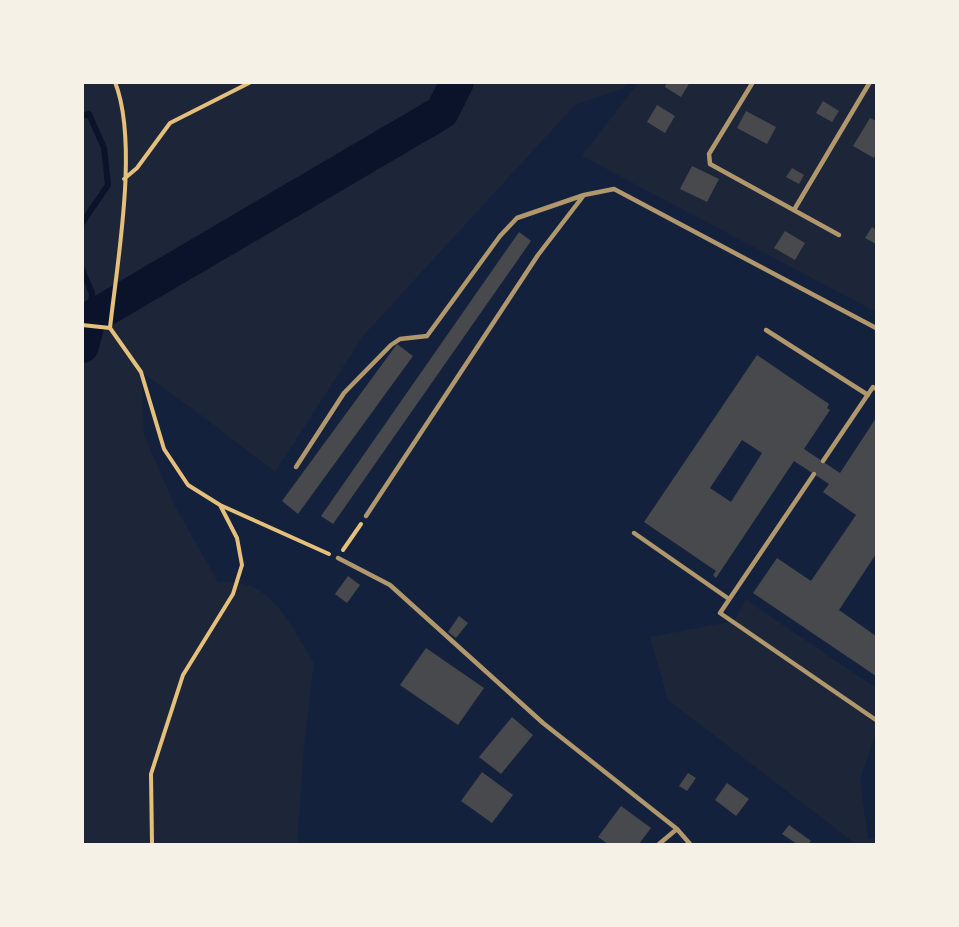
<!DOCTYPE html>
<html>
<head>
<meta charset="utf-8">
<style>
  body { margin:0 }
  #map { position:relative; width:959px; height:927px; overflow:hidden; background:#14213d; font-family:Commissioner,sans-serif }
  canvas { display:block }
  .frame { position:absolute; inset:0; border:84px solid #f6f1e7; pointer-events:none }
</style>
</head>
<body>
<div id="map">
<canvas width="959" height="927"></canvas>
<div class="frame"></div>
</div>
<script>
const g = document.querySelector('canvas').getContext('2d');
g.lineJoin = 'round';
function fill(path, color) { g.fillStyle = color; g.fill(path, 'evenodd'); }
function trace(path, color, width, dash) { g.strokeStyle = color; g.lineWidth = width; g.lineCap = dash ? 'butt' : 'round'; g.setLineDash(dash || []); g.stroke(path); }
fill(new Path2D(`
  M82 83H628L622 89 575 105 363 336 275 472 201 415 141 372 144 435 176 508 218 582C273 577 288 623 314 662L304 746 297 844H83Z
  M638 83H876V312L582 156Z
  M746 600 876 688V733L860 780 868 839 876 838V844H856L668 700 650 637 734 621Z`), '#1d2539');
trace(new Path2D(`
  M82 116 89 114 104 148 108 185 82 223
  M82 269 92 293 89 319`), '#0b132b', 6);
trace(new Path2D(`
  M82 346 89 319 442 112 457 82`), '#0b132b', 34);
fill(new Path2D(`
  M667 82H690L681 97 665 87Z
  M823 101 839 111 832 122 816 113Z
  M657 105 675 116 665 133 647 122Z
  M746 111 776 127 767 144 737 128Z
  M870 118 876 121V153L874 158 853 146Z
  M692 166 719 179 707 202 680 189Z
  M792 168 804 175 799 184 786 177Z
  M872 227 876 230V244L865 238Z
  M785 231 805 243 795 260 774 248Z
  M519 232 531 241 333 524 321 516Z
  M397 344 413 356 298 514 282 501Z
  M757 355 829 404 827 408 830 410 804 449 840 473 876 418V554L839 610 876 636V676L753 593 777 558 811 581 856 515 823 492 829 484 794 461 716 578 713 575 716 571 644 522ZM742 440 762 453 731 502 710 488Z
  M348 576 360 585 347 603 335 594Z
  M459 616 468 623 456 638 448 632Z
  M426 648 484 688 458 725 400 685Z
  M512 717 533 735 501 774 479 757Z
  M482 772 513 795 492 823 461 801Z
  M688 773 696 778 687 791 679 786Z
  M727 783 749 799 736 816 715 800Z
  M621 806 651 828 639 844H608L598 837Z
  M789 825 811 841 808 844H797L782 834Z`), '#48494c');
trace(new Path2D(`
  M124 179 137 168 170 123 251 82
  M82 325 110 328 141 372 164 449 188 485 220 505 329 554
  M110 328C117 263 139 143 115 82
  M343 550 361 524
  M152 844 151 774 183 675 233 594 242 565 237 538 220 505`), '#e5c07b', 4);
trace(new Path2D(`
  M753 82 709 154 710 164 839 235
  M794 210 870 82
  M766 330 868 395
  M823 461 873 387 876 389
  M296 467 344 393 391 345 400 339 427 336 500 236 517 218 584 195
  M814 474 720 613 876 720
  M366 516 538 255 584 195 614 189 876 328
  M634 533 729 599
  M338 558 390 585 543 723 677 829 690 844
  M659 844 677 829`), '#b1986c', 4.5);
</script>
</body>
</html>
